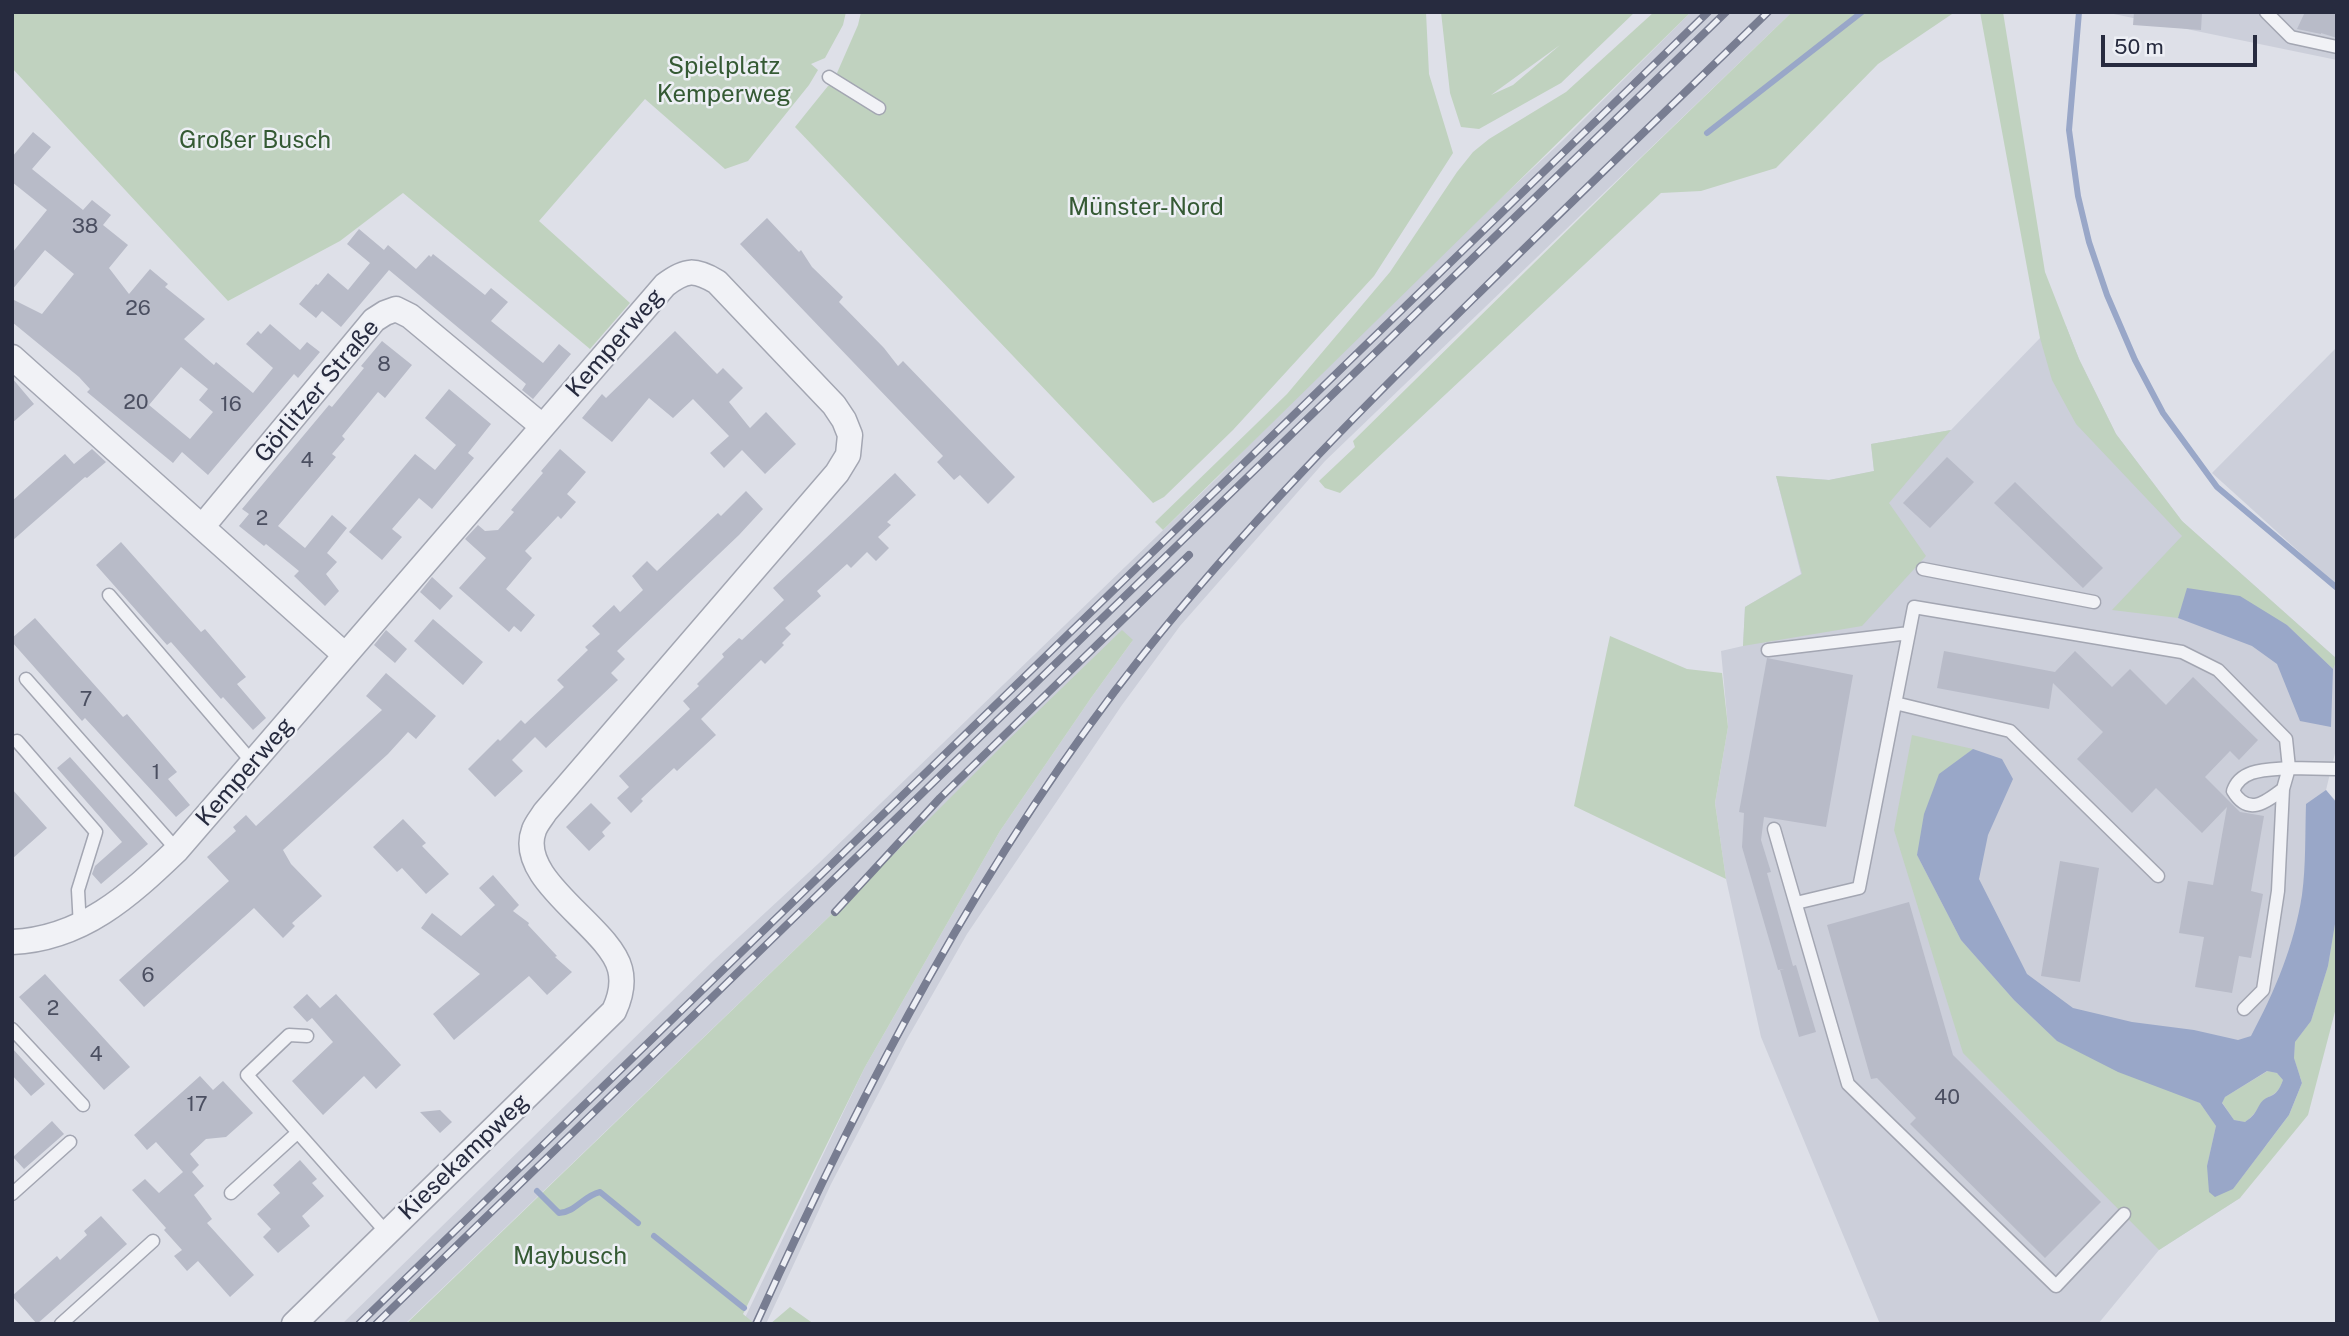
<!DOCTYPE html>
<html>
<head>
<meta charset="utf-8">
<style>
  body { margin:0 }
  #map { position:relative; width:2349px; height:1336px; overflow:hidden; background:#dee0e8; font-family:"Public Sans",sans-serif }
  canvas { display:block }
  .frame { position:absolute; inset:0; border:14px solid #272b3f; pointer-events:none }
  .scale { position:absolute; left:2101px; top:35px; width:156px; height:32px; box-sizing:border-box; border:4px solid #272b3f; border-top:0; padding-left:9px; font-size:21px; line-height:24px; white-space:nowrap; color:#272b3f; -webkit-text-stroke:5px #edeff5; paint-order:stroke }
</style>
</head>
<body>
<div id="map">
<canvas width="2349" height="1336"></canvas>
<div class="frame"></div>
<div class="scale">50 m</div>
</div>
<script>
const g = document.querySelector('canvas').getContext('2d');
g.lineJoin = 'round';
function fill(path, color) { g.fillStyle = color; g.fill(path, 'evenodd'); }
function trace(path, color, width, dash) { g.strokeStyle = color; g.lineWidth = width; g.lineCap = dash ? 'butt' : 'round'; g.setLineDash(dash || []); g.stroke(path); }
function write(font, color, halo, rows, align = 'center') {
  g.font = font + ' "Public Sans",sans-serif'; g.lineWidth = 5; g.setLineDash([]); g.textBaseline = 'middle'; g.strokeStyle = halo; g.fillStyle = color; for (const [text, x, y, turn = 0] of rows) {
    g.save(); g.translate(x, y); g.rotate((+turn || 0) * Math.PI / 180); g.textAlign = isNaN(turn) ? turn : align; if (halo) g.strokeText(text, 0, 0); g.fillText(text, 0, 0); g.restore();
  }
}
fill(new Path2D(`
  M1691 12H1792L1325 461 1180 626 1122 705 967 934 907 1039 831 1184 766 1324H742L865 1067 1000 831 1091 698 1133 640 889 859 405 1324H342L714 960 819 863 1218 477 1362 328 1562 141Z
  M2104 12H2337V60Z
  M2066 326 2079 359 2116 434 2182 521 2337 659V745L2326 790 2337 802V1000L2240 1198 2159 1250 2098 1324H1880L1761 1037 1726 879 1715 803 1728 727 1721 651 1743 646 1745 607 1801 574 1776 476 1829 480 1874 471 1871 444 1951 430 2040 338Z
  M2337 347V586L2212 473Z`), '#cccfda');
fill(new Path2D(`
  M12 12H846L843 25 825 58 811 64 818 70 809 85 748 161 725 169 645 99 539 221 630 303 590 349 403 193 340 241 228 301 12 68Z
  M861 12H1426L1429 74 1453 153 1374 276 1233 430 1164 497 1153 503 795 127 828 86 834 84 877 114 880 104 839 78 837 73 858 25Z
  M1441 12H1635L1561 83 1479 129 1461 127 1450 93ZM1560 45 1513 85 1491 95Z
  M1654 12H1691L1163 530 1155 522 1287 394 1390 272 1457 172 1473 152 1489 139 1566 92Z
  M1792 12H1955L1878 64 1776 168 1701 191 1661 193 1340 493 1325 488 1319 481 1355 447 1353 441 1646 153Z
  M1980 12H2003L2045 272 2079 359 2116 434 2182 521 2337 659 2333 669 2287 625 2188 588 2178 618 2112 610 2182 536 2076 424 2052 380 2040 338Z
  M1951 430 1889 503 1926 556 1862 626 1743 646 1745 607 1802 574 1776 476 1829 480 1874 471 1871 444Z
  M1122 630 1133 640 1091 698 1000 831 865 1067 743 1314 755 1324H406L889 859 1004 744Z
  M1610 636 1687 669 1722 673 1728 727 1715 803 1726 879 1574 806Z
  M1912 735 1973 749 1939 775 1917 855 1961 940 2014 1000 2057 1041 2200 1103 2216 1126 2207 1166 2233 1189 2289 1115 2302 1083 2294 1058 2295 1042 2311 1021 2328 966 2337 912V1004L2308 1115 2240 1198 2159 1250 1963 1053 1894 830Z
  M2268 1071 2277 1073 2283 1080C2276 1100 2267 1093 2260 1105 2255 1113 2253 1116 2245 1122L2234 1120 2222 1102 2225 1097Z
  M790 1307 814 1324H770Z`), '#c0d2bf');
fill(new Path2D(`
  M2187 588 2240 596 2287 625 2333 669 2331 727 2300 721 2277 664 2252 646 2178 618Z
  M1973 749 2002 759 2013 779 1988 835 1979 879 2027 974 2073 1008 2132 1022 2194 1030 2238 1040 2251 1036C2275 991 2294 946 2302 895 2306 866 2305 834 2306 804L2326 790 2336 802 2337 912 2328 966 2311 1021 2295 1042 2294 1058 2302 1083 2289 1115 2233 1189 2215 1197 2209 1192 2207 1166 2216 1126 2200 1103 2118 1072 2057 1041 2014 1000 1961 940 1917 855 1924 814 1939 774ZM2267 1071 2277 1073 2283 1080C2276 1101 2267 1093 2260 1104 2255 1113 2254 1116 2245 1122L2234 1120 2222 1103 2225 1097Z`), '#99a7c8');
trace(new Path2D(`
  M2079 12 2069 130 2078 196 2089 242 2107 295 2135 360 2163 413 2217 487 2337 588
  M1707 133 1862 12
  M537 1191 559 1213C576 1212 583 1196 600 1192L638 1223
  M654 1236 744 1308`), '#99a7c8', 6);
fill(new Path2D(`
  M2134 12H2202L2201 30 2133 25Z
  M2305 12H2337V38L2321 33V34L2297 29Z
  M33 132 51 147 32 169 83 210 92 200 111 215 103 225 128 245 109 268 129 294 150 269 168 284 165 287 205 319 184 339 214 365 216 362 253 393 273 368 246 344 258 331 261 334 270 324 300 350 307 342 320 352 298 378 294 374 208 475 182 452 173 463 87 392 90 389 79 377 12 322V299L42 314 74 274 45 250 12 290V253L47 210 12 182V157ZM181 367 208 389 199 400 213 412 190 439 149 405Z
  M767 218 799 252 801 250 812 267 843 297 839 302 884 348 898 366 903 361 1015 477 988 504 960 475 954 480 937 462 943 456 740 244Z
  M359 229 384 250 388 245 416 269 429 255 431 257 433 254 485 295 491 288 508 302 491 321 543 363 559 344 571 354 533 399 522 390 526 384 389 270 341 327 322 311 316 318 299 304 316 284 318 285 328 273 348 290 370 263 347 244Z
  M675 331 717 374 723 368 743 388 729 402 750 428 766 412 796 444 765 474 742 450 724 468 710 453 729 436 693 399 673 418 649 398 612 442 582 418 602 394 606 398Z
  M382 341 412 365 385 398 378 392 342 436 345 439 332 454 336 457 278 526 305 548 332 515 347 528 327 553 337 562 326 574 339 591 325 606 294 576 299 571 266 544 264 546 239 526 249 514 242 509 329 405 332 407 364 368 361 366Z
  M12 378 34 404 12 423Z
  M449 389 491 424 468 453 474 458 432 509 419 498 392 529 402 537 382 560 349 532 415 454 435 470 456 445 425 418Z
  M92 449 106 462 87 478 85 477 12 541V501L65 454 74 464Z
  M560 449 586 472 567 494 576 502 561 519 558 516 525 551 532 558 506 589 535 615 521 632 514 626 509 632 459 588 486 558 465 539 478 525 485 531 498 530 514 512 511 510 543 473 541 471Z
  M1947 457 1974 482 1930 528 1903 503Z
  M895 473 916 495 887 522 891 525 878 537 889 548 876 561 867 552 851 568 847 564 817 591 821 596 785 628 791 634 782 643 784 645 765 664 761 660 701 719 716 735 677 771 674 768 641 799 643 801 631 813 617 798 629 787 619 776 690 709 683 701 699 686 697 684 724 657 722 654 739 638 742 640 784 600 773 588Z
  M2015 482 2103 568 2083 588 1994 503Z
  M746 491 763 509 739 535 617 651 625 659 611 673 618 680 546 748 535 737 512 760 523 771 495 797 468 769 498 739 500 741 521 720 525 724 564 687 557 680 588 650 585 647 600 634 592 626 614 605 620 612 643 590 632 576 647 561 657 571 718 513 721 516Z
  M121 542 201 632 205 629 246 677 237 684 266 718 253 730 223 697 221 699 171 642 167 645 96 565Z
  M432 577 453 596 440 610 420 592Z
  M35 618 123 717 127 714 177 772 168 779 190 805 176 817 85 718 82 721 12 642V638Z
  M433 619 483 662 463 685 414 641Z
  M386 630 407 649 395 663 374 645Z
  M1944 651 2055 672 2075 651 2112 687 2130 669 2166 705 2193 677 2258 740 2239 760 2230 751 2205 777 2240 812 2264 816 2251 891 2263 894 2251 958 2239 956 2232 993 2195 987 2204 937 2179 933 2188 881 2213 885 2227 807 2202 833 2156 788 2132 813 2077 759 2103 732 2053 683 2049 709 1937 688Z
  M1767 658 1853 675 1826 827 1764 817 1761 840 1771 872 1767 873 1793 966 1796 965 1816 1032 1799 1037 1780 970 1784 969 1778 970 1742 847 1744 813 1739 812Z
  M386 673 436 716 416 739 408 732 388 754 283 850 291 864 322 896 292 923 295 926 283 938 254 908 144 1007 119 980 229 881 207 857 236 831 233 827 246 815 256 826 382 710 366 696Z
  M70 757 148 844 101 884 92 874 95 866 122 842 57 768Z
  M12 789 47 828 12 859Z
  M591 803 611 823 602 832 605 836 589 851 566 827Z
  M403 819 426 843 422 846 449 874 426 894 402 868 397 872 373 847Z
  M2060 861 2099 868 2080 982 2041 976Z
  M493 875 519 905 513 911 529 923 528 925 557 956 555 957 572 972 547 995 529 976 454 1040 433 1014 480 974 421 928 432 913 461 936 495 905 479 888Z
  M1909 902 1953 1055 2101 1202 2045 1258 1910 1124 1916 1118 1877 1078 1871 1079 1827 925Z
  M45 974 130 1067 104 1090 19 997Z
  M307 994 320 1008 336 994 401 1065 376 1089 364 1076 323 1115 292 1081 333 1042 312 1018 307 1022 293 1007Z
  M12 1048 45 1084 31 1096 12 1075Z
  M200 1076 213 1090 223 1081 253 1113 226 1137 206 1139 190 1154 199 1165 192 1172 204 1186 194 1195 212 1219 207 1223 254 1275 230 1297 198 1261 187 1271 174 1256 182 1250 164 1230 166 1228 132 1190 145 1179 159 1193 183 1172 156 1142 147 1150 134 1135Z
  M440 1110 452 1122 440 1133 420 1112Z
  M52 1121 64 1134 24 1169 13 1157Z
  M300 1160 317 1179 312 1183 324 1196 302 1216 310 1226 278 1253 263 1237 271 1229 257 1214 280 1193 273 1185Z
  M101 1216 127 1244 37 1324 12 1296 57 1256 60 1260 87 1235 84 1231Z`), '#b8bbc8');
const lane = new Path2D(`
  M2266 12 2291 37 2337 47
  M829 77 879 108
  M1923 569 2094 602
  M109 595 253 763
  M1768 650 1909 633
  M26 679 177 850
  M1895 703 2010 731 2158 876
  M17 741 96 832 78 890 80 927
  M1774 829 1848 1084 2056 1286 2124 1214
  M1796 903 1859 888 1914 607 2182 652 2218 670 2286 739 2289 768 2337 769
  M2244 1009 2263 990 2278 891 2283 789 2289 768C2268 770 2241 768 2233 791 2248 816 2265 803 2283 789
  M12 1029 83 1105
  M307 1036 289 1035 247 1075 387 1233
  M231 1193 297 1133
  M12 1194 70 1142
  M61 1324 153 1241`);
const street = new Path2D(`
  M12 357 345 655
  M202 527 374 320 385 313 396 309 410 316 542 426
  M12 942C82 939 129 896 177 850L665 285C686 269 695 269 717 282L834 405 844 420 850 435 848 455 837 473 545 812C542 817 536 824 534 830 515 880 609 926 620 969 624 984 620 998 614 1011L294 1324`);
trace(lane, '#a3a6b2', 15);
trace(street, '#a3a6b2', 27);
trace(lane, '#f1f2f6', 12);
trace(street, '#f1f2f6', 24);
const rail = new Path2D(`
  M835 912 940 798 1189 555
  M359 1324 1708 12
  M376 1324 1726 12
  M756 1324C862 1090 982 858 1142 656 1243 528 1357 413 1473 299 1570 203 1669 108 1768 12`);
trace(rail, '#787d91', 8);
trace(rail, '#edeff5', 5, [16]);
write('21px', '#4b4f61', null, [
  ["38",85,227],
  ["26",138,309],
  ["8",384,365],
  ["20",136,403],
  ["16",231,405],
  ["4",307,461],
  ["2",262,519],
  ["7",86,700],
  ["1",156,773],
  ["6",148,976],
  ["2",53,1009],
  ["4",96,1055],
  ["40",1947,1098],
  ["17",197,1105]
]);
write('24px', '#355a34', '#edeff5', [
  ["Spielplatz",724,67],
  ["Kemperweg",724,95],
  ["Großer Busch",255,141],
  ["Münster-Nord",1146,208],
  ["Maybusch",570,1257]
]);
write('24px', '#272b3f', '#edeff5', [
  ["Kemperweg",615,343,-49],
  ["Görlitzer Straße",317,391,-50],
  ["Kemperweg",245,772,-49],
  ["Kiesekampweg",464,1157,-44]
]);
</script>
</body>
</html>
